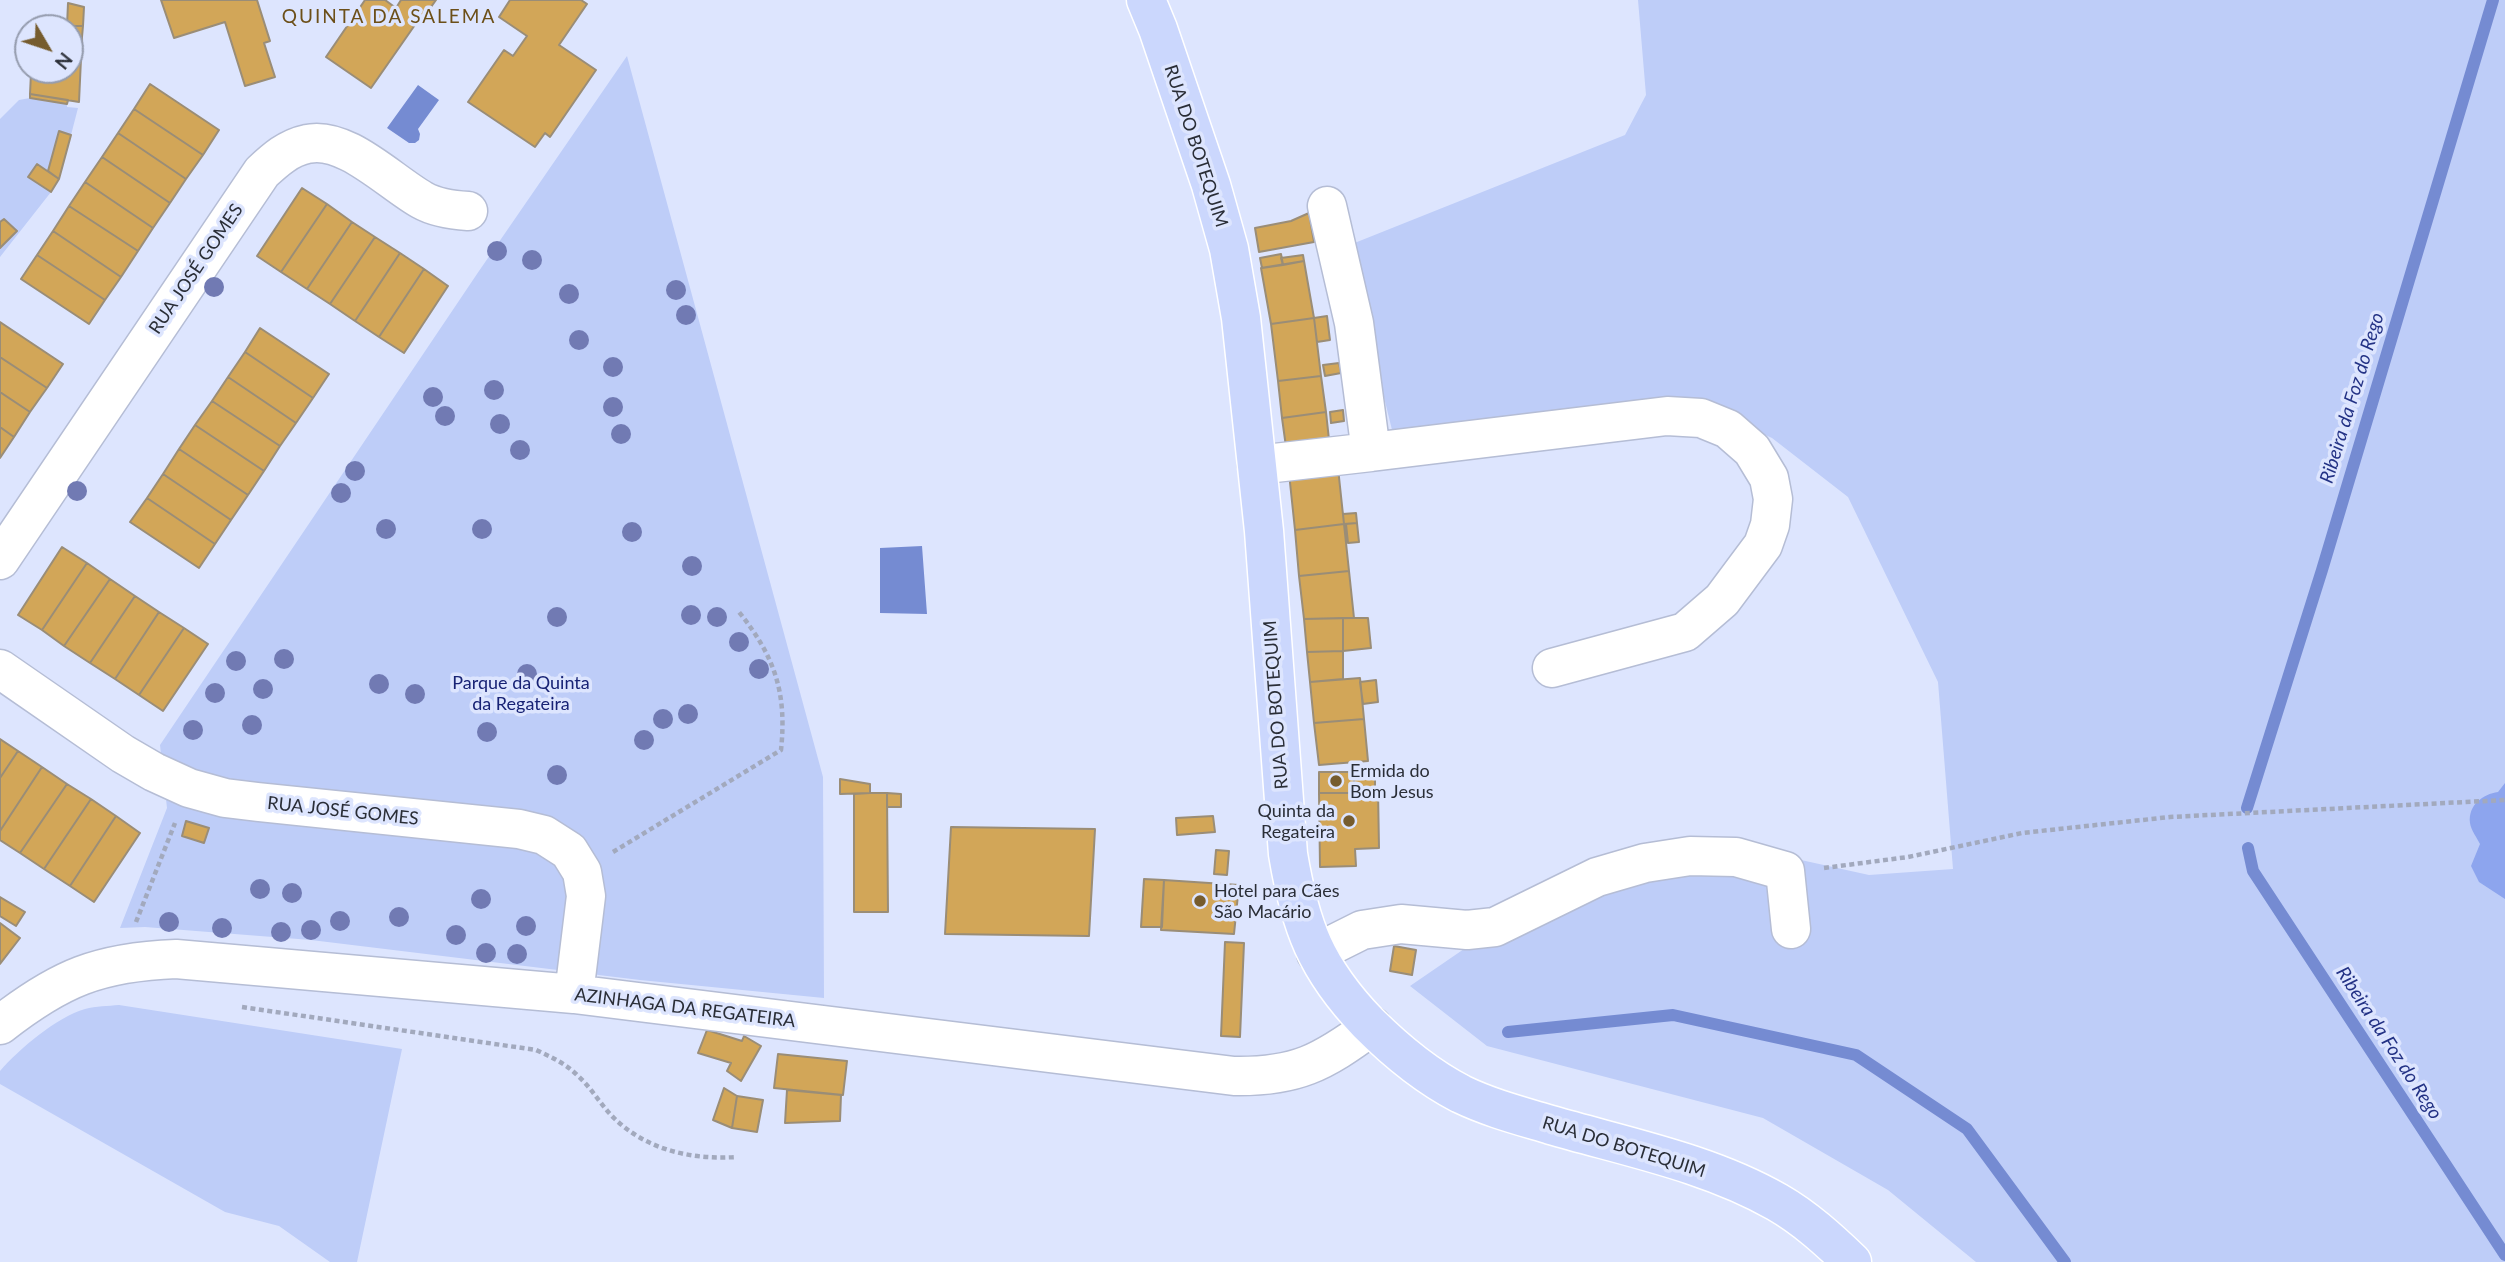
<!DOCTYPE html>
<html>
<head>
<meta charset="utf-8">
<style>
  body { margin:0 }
  #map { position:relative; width:2505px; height:1262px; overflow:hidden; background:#dde5fe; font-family:Lato,sans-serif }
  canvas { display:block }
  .north { position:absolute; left:14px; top:14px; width:70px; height:70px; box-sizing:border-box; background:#dde5fe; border:2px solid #959cae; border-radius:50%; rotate:129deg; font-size:19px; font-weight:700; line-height:28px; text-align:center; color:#2a2e37 }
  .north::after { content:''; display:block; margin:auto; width:24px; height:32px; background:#765c2e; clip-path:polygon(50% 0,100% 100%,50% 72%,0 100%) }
</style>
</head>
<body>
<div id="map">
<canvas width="2505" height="1262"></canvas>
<div class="north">N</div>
</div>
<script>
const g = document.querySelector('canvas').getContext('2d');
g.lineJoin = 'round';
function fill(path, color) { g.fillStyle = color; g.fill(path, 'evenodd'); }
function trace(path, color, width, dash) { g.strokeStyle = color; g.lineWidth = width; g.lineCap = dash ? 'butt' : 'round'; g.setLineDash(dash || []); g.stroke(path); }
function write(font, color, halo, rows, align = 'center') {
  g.font = font + ' Lato,sans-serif'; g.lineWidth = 7; g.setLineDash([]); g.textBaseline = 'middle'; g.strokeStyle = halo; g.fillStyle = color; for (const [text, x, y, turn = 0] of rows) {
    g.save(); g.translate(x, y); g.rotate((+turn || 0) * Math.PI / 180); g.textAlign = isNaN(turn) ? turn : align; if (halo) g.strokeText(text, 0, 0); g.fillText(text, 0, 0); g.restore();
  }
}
fill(new Path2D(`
  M1638 0H2505V1262H1976L1888 1190 1763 1118 1487 1046 1410 986 1518 912 1733 845 1869 875 1953 869 1938 682 1848 497 1772 438 1699 405 1393 434 1347 246 1625 135 1646 95Z
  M627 56 823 777 824 998 640 980 311 940 145 927 120 928 167 808 160 745 479 271Z
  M30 98 67 104V107L78 108 71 135 59 131 48 171 37 165 28 177 51 192 0 257V119L19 100Z
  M119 1005 402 1049 357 1262H330L279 1226 225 1212 0 1084V1071C19 1049 57 1017 85 1009 96 1006 108 1006 119 1005Z`), '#becdf8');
fill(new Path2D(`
  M2505 783V899L2479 882 2471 866 2480 844C2477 838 2471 830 2470 823 2468 805 2483 794 2498 792Z`), '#8da5ee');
fill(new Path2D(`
  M418 85 439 100 418 129 420 134 419 140 415 143H409L387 128Z
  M922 546 927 614 880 613V548Z`), '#758bd2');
trace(new Path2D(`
  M2247 808 2322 570 2493 0
  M2248 848 2253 871 2505 1255
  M1508 1032 1673 1015 1856 1055 1967 1129 2065 1262`), '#758bd2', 12);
const building = new Path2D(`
  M161 0H257L270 41 264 43 275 77 245 86 225 22 174 38Z
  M365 0H385L396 8 401 0H436L419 24 417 22 371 88 326 57Z
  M510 0H581L587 4 559 45 596 70 550 137 545 133 535 147 468 102 504 50 513 56 527 36 499 17Z
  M68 3 84 7 83 26H67Z
  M67 26H83L82 37H70V28Z
  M70 37H82L79 102 30 94 31 73H37V70H70Z
  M150 84 219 130 203 155 134 109Z
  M30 94 68 100 67 104 30 98Z
  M134 109 203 155 186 179 118 133Z
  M59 131 71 135 59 179 48 171Z
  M118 133 186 179 170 203 102 157Z
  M102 157 170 203 153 228 85 182Z
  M37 164 59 179 51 192 28 177Z
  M85 182 153 228 138 251 69 206Z
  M302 188 327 204 281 272 257 256Z
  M327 204 352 222 307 289 281 272Z
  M69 206 138 251 121 277 53 231Z
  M1309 213 1314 242 1259 252 1255 228 1291 221Z
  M4 219 17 231 0 248V222Z
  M352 222 375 237 330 304 307 289Z
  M53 231 121 277 105 300 37 255Z
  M375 237 400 253 355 321 330 304Z
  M400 253 424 269 379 337 355 321Z
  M1281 254 1283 265 1262 268 1260 258Z
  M37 255 105 300 89 324 21 279Z
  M1303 255 1304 261 1283 265 1281 258Z
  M1304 261 1314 318 1271 324 1261 268Z
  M424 269 448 286 404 353 379 337Z
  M1327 316 1330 340 1317 342 1314 318Z
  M1314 318 1321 376 1278 381 1271 324Z
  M0 322 63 364 47 388 0 357Z
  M260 328 329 374 313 398 245 352Z
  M245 352 313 398 296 423 228 377Z
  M0 357 47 388 30 412 0 392Z
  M1339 363 1341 373 1325 376 1323 365Z
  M1321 376 1326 412 1282 418 1278 381Z
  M228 377 296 423 280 446 212 401Z
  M0 392 30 412 14 437 0 427Z
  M212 401 280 446 264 471 195 425Z
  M1343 410 1344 421 1331 423 1330 412Z
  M1326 412 1330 449 1287 454 1282 418Z
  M195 425 264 471 248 495 179 449Z
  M0 427 14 437 0 458Z
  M179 449 248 495 231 520 163 474Z
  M1338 468 1344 524 1295 530 1289 473Z
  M163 474 231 520 215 544 147 498Z
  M147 498 215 544 199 568 130 522Z
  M1356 513 1357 523 1344 524 1343 514Z
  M1357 523 1359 542 1348 543 1346 524Z
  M1344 524 1349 571 1299 576 1295 530Z
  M62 547 87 563 42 630 18 615Z
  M87 563 110 579 64 646 42 630Z
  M1349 571 1354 618 1304 619 1299 576Z
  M110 579 135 596 90 663 64 646Z
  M135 596 159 612 115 679 90 663Z
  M159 612 184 628 139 695 115 679Z
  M1343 618H1368L1371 648 1343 651Z
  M1343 618V651L1307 652 1304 619Z
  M184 628 208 644 163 711 139 695Z
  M1343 651V679L1310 682 1307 652Z
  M1360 678 1364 719 1314 723 1310 682Z
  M1376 680 1378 702 1363 704 1360 682Z
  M1364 719 1368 761 1319 765 1314 723Z
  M0 739 18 751 0 778Z
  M18 751 42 767 0 831V778Z
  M42 767 67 784 20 853 0 840V831Z
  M1375 771V790H1354V772Z
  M1319 772H1354V793H1319Z
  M840 779 870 784V793L840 794Z
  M67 784 91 799 44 869 20 853Z
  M1354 790H1378L1379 848 1355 849 1356 866 1320 867 1319 793H1354Z
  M870 793H887L888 912H854V794Z
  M887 793 901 794V807H887Z
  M91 799 116 816 70 886 44 869Z
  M116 816 140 833 94 902 70 886Z
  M1213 816 1215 832 1177 835 1176 818Z
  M186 821 209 828 204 843 182 836Z
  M951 827 1095 829 1089 936 945 934Z
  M1216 850 1229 851 1227 875 1214 874Z
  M1144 879 1164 880 1162 927H1141Z
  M1164 880 1239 885 1234 934 1161 930Z
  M0 897 25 912 16 926 0 916Z
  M0 923 20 938 0 964Z
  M1225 942 1244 943 1240 1037 1221 1036Z
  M1394 946 1416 950 1412 975 1390 971Z
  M707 1030 742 1041 744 1036 761 1046 741 1081 727 1071 731 1063 698 1053Z
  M778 1054 847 1061 843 1095 774 1088Z
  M724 1088 737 1096 732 1128 713 1120Z
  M787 1090 841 1095 840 1121 785 1123Z
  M737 1096 763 1100 757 1132 732 1128Z`);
fill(building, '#d2a658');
trace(building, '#9a8d77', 2);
const minor = new Path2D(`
  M1371 452 1667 416 1701 418 1728 429 1752 450 1769 478 1773 499 1770 525 1763 545 1722 600 1685 632 1552 668
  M1257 465 1371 452 1354 323 1327 206
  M0 560 262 172C275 160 288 148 307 144 345 135 390 182 422 200 436 208 452 210 468 211
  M0 669 123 754 154 772 189 788 225 798 258 802 519 829 544 835 569 851 582 872 586 896 574 994
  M1316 953 1362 930 1401 924 1467 930 1495 927 1597 877 1645 863 1690 856 1736 857 1785 871 1791 929
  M0 1025C60 978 99 962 176 959L574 994 1234 1076C1296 1077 1322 1063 1372 1026`);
const major = new Path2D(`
  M1146 0 1158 29 1211 185 1229 249 1241 318 1264 531 1288 854C1300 926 1316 969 1368 1023 1396 1051 1426 1076 1461 1094 1490 1108 1521 1116 1551 1125 1627 1147 1709 1163 1777 1202 1805 1218 1829 1240 1852 1262`);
trace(minor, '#b5bdd5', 41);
trace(major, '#fff', 41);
trace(new Path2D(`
  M613 852 781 750C787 693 775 657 739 612
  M1824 868 1908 857 2022 833 2170 817 2505 800
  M136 922 175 823
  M242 1007 536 1050C551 1057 565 1063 577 1075 592 1088 601 1106 616 1120 648 1150 692 1160 736 1157`), '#a2a9bd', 4.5, [5, 3.5]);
trace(minor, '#fff', 38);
trace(major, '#cbd7fd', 38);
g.fillStyle = '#717ab3';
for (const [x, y] of [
  [497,251],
  [532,260],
  [214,287],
  [676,290],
  [569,294],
  [686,315],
  [579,340],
  [613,367],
  [494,390],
  [433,397],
  [613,407],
  [445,416],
  [500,424],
  [621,434],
  [520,450],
  [355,471],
  [77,491],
  [341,493],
  [386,529],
  [482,529],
  [632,532],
  [692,566],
  [691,615],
  [557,617],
  [717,617],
  [739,642],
  [284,659],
  [236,661],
  [759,669],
  [527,674],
  [379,684],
  [263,689],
  [215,693],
  [415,694],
  [688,714],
  [663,719],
  [252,725],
  [193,730],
  [487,732],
  [644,740],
  [557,775],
  [260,889],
  [292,893],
  [481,899],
  [399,917],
  [340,921],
  [169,922],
  [526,926],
  [222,928],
  [311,930],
  [281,932],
  [456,935],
  [486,953],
  [517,954]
]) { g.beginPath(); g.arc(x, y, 10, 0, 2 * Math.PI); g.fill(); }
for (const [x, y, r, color] of [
  [1336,781,7,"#765c2e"],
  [1349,821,7,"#765c2e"],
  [1200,901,7,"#765c2e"]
]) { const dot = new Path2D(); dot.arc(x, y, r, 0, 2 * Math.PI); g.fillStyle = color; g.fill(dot); trace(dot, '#dde5fe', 2.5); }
write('18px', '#2a2e37', '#dde5fe', [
  ["RUA DO BOTEQUIM",1196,146,72],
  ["RUA JOSÉ GOMES",196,269,-56],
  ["RUA DO BOTEQUIM",1276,705,-94],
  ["RUA JOSÉ GOMES",343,811,6],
  ["AZINHAGA DA REGATEIRA",685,1008,7],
  ["RUA DO BOTEQUIM",1624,1147,17]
]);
write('18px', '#182375', '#dde5fe', [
  ["Parque da Quinta",521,683],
  ["da Regateira",521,704]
]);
write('18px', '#2a2e37', '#dde5fe', [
  ["Ermida do",1350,771],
  ["Bom Jesus",1350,792],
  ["Quinta da",1335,811,"right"],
  ["Regateira",1335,832,"right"],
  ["Hotel para Cães",1214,891],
  ["São Macário",1214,912]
], 'left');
g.letterSpacing = '2px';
write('19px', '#6c4f18', '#dde5fe', [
  ["QUINTA DA SALEMA",389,17]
]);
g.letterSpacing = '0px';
write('italic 19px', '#233285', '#dde5fe', [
  ["Ribeira da Foz do Rego",2352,398,-73],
  ["Ribeira da Foz do Rego",2389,1043,57]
]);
</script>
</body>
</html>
